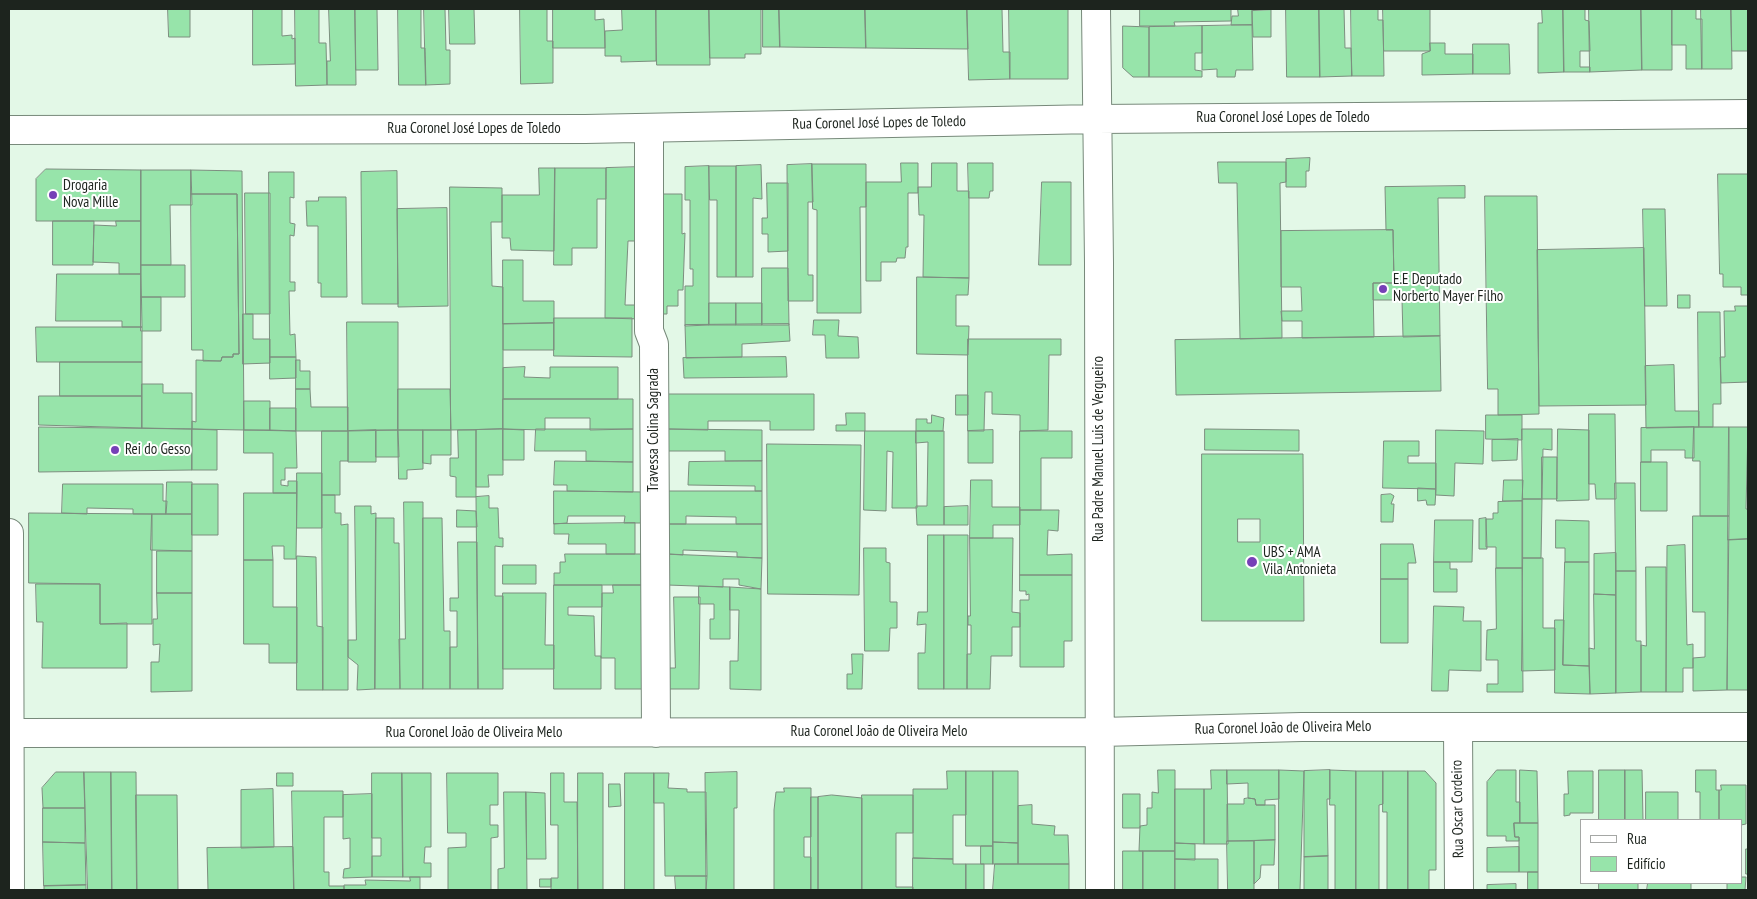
<!DOCTYPE html>
<html>
<head>
<meta charset="utf-8">
<style>
  body { margin:0 }
  #map { position:relative; width:1757px; height:899px; overflow:hidden; background:#e3f8e7; font-family:"PT Sans Narrow",sans-serif }
  canvas { display:block }
  .frame { position:absolute; inset:0; border:10px solid #1d241e; pointer-events:none }
  .legend { position:absolute; left:1580px; top:819px; width:162px; height:65px; box-sizing:border-box; background:#fff; border:1px solid #a5a7a5; margin:0; padding:6px 9px; list-style:none; font-size:15px; color:#1d241e }
  .legend li { display:flex; align-items:center; gap:10px; height:25px }
  .legend b { width:25px; border:1px solid #a5a7a5 }
</style>
</head>
<body>
<div id="map">
<canvas width="1757" height="899"></canvas>
<div class="frame"></div>
<ul class="legend">
<li><b style="height:6px;background:#fff"></b>Rua</li>
<li><b style="height:14px;background:#97e4aa"></b>Edifício</li>
</ul>
</div>
<script>
const g = document.querySelector('canvas').getContext('2d');
g.lineJoin = 'round';
function fill(path, color) { g.fillStyle = color; g.fill(path, 'evenodd'); }
function trace(path, color, width, dash) { g.strokeStyle = color; g.lineWidth = width; g.lineCap = dash ? 'butt' : 'round'; g.setLineDash(dash || []); g.stroke(path); }
function write(font, color, halo, rows, align = 'center') {
  g.font = font + ' "PT Sans Narrow",sans-serif'; g.lineWidth = 4; g.setLineDash([]); g.textBaseline = 'middle'; g.strokeStyle = halo; g.fillStyle = color; for (const [text, x, y, turn = 0] of rows) {
    g.save(); g.translate(x, y); g.rotate((+turn || 0) * Math.PI / 180); g.textAlign = isNaN(turn) ? turn : align; if (halo) g.strokeText(text, 0, 0); g.fillText(text, 0, 0); g.restore();
  }
}
const building = new Path2D(`
  M168 9H190V37H169Z
  M253 9H282V36L292 35V39L295 38V64L253 65Z
  M295 9H319V43H326L327 85 296 86Z
  M329 9H355L356 85H327V61H330Z
  M355 9H377L378 70H356Z
  M398 9H421V48H425L426 85H399Z
  M424 9H445L446 50H450V84L426 85Z
  M449 9H474L475 44H450Z
  M520 9H547V41H553V83L521 84Z
  M553 9H595V20L604 19 605 48H553Z
  M622 9H656V61L621 62V56H605V31L622 30Z
  M656 9H709L710 65H657Z
  M709 9H761V54H745V58H710Z
  M763 9H779L780 47H763Z
  M779 9H865L866 48 780 47Z
  M865 9H967L968 49 866 48Z
  M967 9H1002L1003 52H1010V79L969 80Z
  M1009 9H1068V79H1010Z
  M1140 9H1231V21L1174 22 1175 26H1140Z
  M1238 9H1252V25H1231L1232 16H1238Z
  M1286 9H1319L1320 77H1287Z
  M1319 9H1344L1345 48H1351L1352 76 1320 77Z
  M1351 9H1378V20H1383L1384 76H1352Z
  M1383 9H1430V51H1384Z
  M1542 9H1563L1564 72 1538 73V23H1542Z
  M1563 9H1585V20L1589 21 1590 51H1580V67H1590V72H1564Z
  M1589 9H1641L1642 70 1590 72Z
  M1641 9H1672V70H1642Z
  M1672 9H1696V19H1702V69H1686V45H1672Z
  M1701 9H1731L1732 69H1702Z
  M1731 9H1748V51H1732Z
  M1271 10V37H1253L1252 11Z
  M1252 25 1253 70H1236L1235 77H1217V69L1202 70V26Z
  M1123 26 1149 27V77H1133L1123 68Z
  M1202 26V53H1195V70L1202 71V77H1149V27Z
  M1430 43H1445V54H1473V74L1422 75V54L1430 51Z
  M1473 44H1509L1510 74H1473Z
  M1310 158 1309 171H1306V187H1286V159Z
  M1218 162H1286V182L1280 183 1282 338 1240 339 1237 183H1219Z
  M901 163H918V193H908V247H906L905 258H897L896 262H881V281H866V182H901Z
  M932 163H957V191H969V278L923 277 924 215H919L918 187H931Z
  M968 163H993V191H990L989 198H969Z
  M812 164 813 202H808V275H813V301H788L787 165Z
  M812 164H866V207H860L861 313H817V210L813 209Z
  M761 165 762 199 753 198V277H736V166Z
  M709 166V325L685 326V286H693V269H690V200H685V167Z
  M709 166H736V277H717V200H710Z
  M640 167V241H628L625 305H640V319L605 318 606 168Z
  M539 168H555L554 251 511 250 510 238H502V195H539Z
  M555 168H606V199H597V248H572V265H554Z
  M46 169 141 170V221H36V179Z
  M141 170H191L192 205H170L171 265H141Z
  M191 170 242 171 244 430 192 429V421L196 422V360L221 361 222 357H233V354H239L237 194H191Z
  M397 171 398 304H362L361 172Z
  M269 172H294V198L290 197V223L295 224 294 236 290 235V282H295V291H289L290 335 295 334 296 357H270Z
  M1718 174H1748V295H1741V287H1723V274H1720Z
  M1042 182H1071V265H1039Z
  M767 183H788V251L768 252V234H762V218H767Z
  M1465 186V198H1438L1440 336 1403 337 1402 300H1373V283H1394L1393 230H1386L1385 187Z
  M450 187 502 188V222H491L492 286 503 287V429L451 430Z
  M245 193H270V314H246Z
  M191 194H237L239 354H233V357H222L221 361H203V350H192Z
  M659 194H682V234L685 233 683 290H678V306H667V314H659Z
  M1485 196H1537L1539 414 1498 415V389H1488Z
  M319 197H346L347 297H321V283H318V226H307L306 201H318Z
  M447 208 448 306 398 307 397 209Z
  M1643 209H1665L1667 306H1645Z
  M53 221H94L93 265H53Z
  M116 221H141V274H119V263L93 262 94 225 116 226Z
  M1393 230 1394 283H1373L1374 337 1302 338V321H1282L1281 311H1302L1301 287H1281V231Z
  M1644 248 1646 405 1539 406 1537 250Z
  M503 260H523V301H554V323L503 324Z
  M141 265H185V297H141Z
  M762 268H788L789 325H762Z
  M57 274H141L142 327H122V321H56Z
  M917 277 969 278 968 295H956V326H969L968 355 917 354Z
  M1678 295H1690V308H1678Z
  M141 297H161V331H141Z
  M709 303H736V325H709Z
  M736 303H762V325H736Z
  M1735 306H1748V382L1721 383 1720 357H1725L1724 311H1735Z
  M1698 312H1720L1721 404H1713V427H1699Z
  M243 314H253V339H270V363L243 364Z
  M554 318H632V357L554 356Z
  M814 320H839L838 336 858 337 859 358H826L825 335H813Z
  M347 322H398V430L348 431Z
  M554 323V350H503V324Z
  M789 324 790 341 742 344V357L686 358 685 325Z
  M36 327H142V362H37Z
  M1440 336 1441 391 1176 395 1175 340Z
  M968 339H1061V355H1049L1048 430 1020 431V415L992 414V392H985L984 431H968Z
  M270 357H296V378L270 379Z
  M786 357 787 377 684 378 683 358Z
  M296 360H300V371H310V389H296Z
  M60 362H142V396H60Z
  M1674 365 1675 411H1699V427L1646 428 1645 366Z
  M525 367 524 377 550 378V367H618V399H503V368Z
  M142 384H163V393H192V429L142 428Z
  M296 389H310L311 407H348V431H296Z
  M398 389H450L451 430H398Z
  M668 394H814V430H770V421H708V430L668 429Z
  M956 395H968V415H956Z
  M39 396H142V428L39 425Z
  M503 399H633V429L590 430V418H545V430L503 429Z
  M244 401H270V430H244Z
  M270 408H296V431L270 430Z
  M846 413H865V431H836V425H846Z
  M1589 414H1615L1616 499H1596L1595 484H1589Z
  M932 415 944 418 943 431H916V419H927V423H931Z
  M1486 415H1522V440L1486 439Z
  M39 427 192 429V470L39 472Z
  M1694 427V458H1685V450H1651V462H1641V428Z
  M1694 427H1729V516H1700V461H1693Z
  M1729 427H1748L1746 509H1748V539L1728 540Z
  M192 429 217 430V470H192Z
  M503 429V475H488L489 487H476V430Z
  M503 429 524 430V460H503Z
  M536 429H633V462L586 461V451H535Z
  M668 429 762 430V461H725V451H668Z
  M1205 429 1299 430V451L1205 450Z
  M1522 429H1552V450L1543 449 1542 499H1523Z
  M1558 429 1589 430V500L1557 501Z
  M244 430 296 431 297 468H285V480H281V485L288 486V481H297V493H273V453H244Z
  M376 430V462H348V431Z
  M376 430H398L399 457H376Z
  M398 430H423V469L407 470V479H399Z
  M423 430H451V455H431V464L423 463Z
  M458 430H476V497H456V477L450 476V458H458Z
  M993 430V463H968V431Z
  M1436 430 1484 431 1483 464 1455 463 1454 496 1436 495Z
  M322 431H348V461H340V495H322Z
  M865 431H916L917 508H892L893 452 887 451 886 511 864 510Z
  M916 431H944V525H917L916 506H927L928 442 916 443Z
  M1020 431H1072V458H1041V510H1020Z
  M1518 439 1517 460 1492 461V440Z
  M1384 441H1419V456H1408V463H1436V489L1383 488Z
  M767 444 861 445 859 595 768 594Z
  M1202 454H1303L1304 621H1202ZM1238 519H1260V542H1238Z
  M1542 457H1557V499H1542Z
  M555 461 633 462V492L567 491V485H554Z
  M762 461V491H755V486L688 485 689 462Z
  M1641 462H1667V511H1641Z
  M297 473H322V528H297Z
  M971 480H992V507H1020V525H993V538H970Z
  M1504 480H1523L1522 501H1503Z
  M167 482H192V514H166Z
  M1615 483H1635L1636 571H1616Z
  M63 484H163V501H167L166 514H133V509L87 508V514L62 513Z
  M192 484H218V535H192Z
  M1418 488 1436 489 1435 505H1427L1426 500 1418 501Z
  M554 491 646 492 645 523H624L625 516H568L567 523 554 524Z
  M668 491H762V524H736V517L686 516V524H668Z
  M244 493H297L296 559H284V546H272L273 560H244Z
  M1391 494 1394 496 1391 504H1394L1393 522H1381V495Z
  M322 495H335V513H341V525L348 524V690H323Z
  M489 496V508H498L499 538H503V547L495 546V596H503V689H478L476 497Z
  M1523 499H1542L1541 558H1523Z
  M1522 501V568H1496V547H1486V519H1493V513H1498V502Z
  M404 502H423V689H400L399 639H405Z
  M355 506H371V514L376 513 375 689 357 690 358 665 348 657V640H356Z
  M968 506V525H944V507Z
  M457 510 476 511 477 527H457Z
  M1020 510H1059L1058 531 1048 530 1047 555 1072 554V575H1020Z
  M29 513 152 514V624H100V584L29 583Z
  M152 514H192V551L151 550Z
  M1693 516H1729L1727 690 1693 691V658L1705 657V612H1693Z
  M376 518H394V543H399L400 689H375Z
  M423 518H442L444 631H450V689H423Z
  M1486 518 1487 549H1479V519Z
  M1435 520H1473L1472 562H1434Z
  M1556 520 1589 521V562H1565V548H1556Z
  M635 523V554H606V544H568L569 534H554V524Z
  M668 524H762V558L737 557V552L683 550V555L667 554Z
  M928 535H944V689H918V653H925L926 624 917 625 918 612H927Z
  M944 535H968L967 689H944Z
  M970 538H1013L1012 612 1020 613V627H1012V656H991L990 689H967V654H971V625H968V616H970Z
  M1748 539V690H1727L1728 540Z
  M458 542H477L478 689H450V647H457V611H450V598H458Z
  M1381 544H1413L1416 563H1408V579H1381Z
  M1685 545 1687 645 1693 644V668H1683V692H1666L1667 546Z
  M864 548H886V562L890 563V602H897V628H890L889 651H865Z
  M157 551H192V593H157Z
  M1616 553V595L1594 594V554Z
  M565 554H646V585H554V573H560V562H565Z
  M667 554 762 558 761 589 739 585V579H723V587L667 585Z
  M297 556 316 557 317 626 323 627V690H297Z
  M1523 558H1543V628H1555V670L1522 671Z
  M244 560H273V607H297V663H269V644H244Z
  M1434 562H1450V569H1457V592H1434Z
  M1565 562H1589V666L1563 665Z
  M503 565H536V584H503Z
  M1646 567H1666V692H1641V645L1646 646Z
  M1496 568H1522L1523 692H1487V684H1498V660H1486L1487 630 1496 629Z
  M1616 571H1636V641H1641V692L1616 693Z
  M1020 575H1072V641H1064V667H1020V600H1029V594L1026 595V591H1020Z
  M1381 579H1408V643H1381Z
  M36 584H100V624L127 623V668H42L43 622H37Z
  M554 585H602V607H568V615L594 616 595 656H601V689H554Z
  M613 585H646V689H615V658H601L602 593H613Z
  M699 586 730 587V639H710V619H714V604H699Z
  M730 587 761 589V690L730 689V661H738L739 610H730Z
  M157 593H192V691L151 692V662H159L160 644 153 645V619H157Z
  M503 593H546L545 645H554V669H503Z
  M1594 594 1616 595V693L1590 694 1589 648 1594 649Z
  M674 597H700L699 689H664L665 668H675Z
  M1434 606 1464 607 1463 621H1481V671L1449 670 1448 691H1432Z
  M1555 620H1564L1563 665 1589 666 1590 694 1555 693Z
  M852 654H863L862 689H847V674H852Z
  M1158 770H1175V851H1139L1140 826 1147 825V808H1152V792L1158 793Z
  M1211 770H1227L1228 844H1204V789H1211Z
  M1227 770H1279V799L1265 800V805H1256L1255 799 1248 798V783L1227 784Z
  M1279 770 1304 771 1300 890H1279Z
  M1330 770 1356 771V890H1335V805H1330Z
  M1330 770V799H1327L1328 856 1304 857V771Z
  M1497 770H1516V802H1520V823H1514L1515 837H1519V841H1506V836H1487V782Z
  M1520 770 1537 771 1538 823H1520Z
  M1599 770H1625V820H1599Z
  M1625 770H1642L1643 820H1625Z
  M1696 770H1716V790H1719V820H1700V792H1696Z
  M947 771H966V815H953V859L913 858V789H947Z
  M966 771H993V846H966Z
  M993 771H1018V843L993 842Z
  M1356 771H1383V804L1379 805V890H1356Z
  M1383 771H1408V890H1387V812H1383Z
  M1408 771H1425L1436 783V870H1429V890H1408Z
  M1568 771H1593V813H1570V815L1564 816V794H1568Z
  M56 772H84L85 808H43L42 788Z
  M84 772H111L112 890H88Z
  M111 772H136L137 890H112Z
  M737 772V808H734V890H706L705 773Z
  M277 773H293V786H277Z
  M372 773H402L403 877H372V856H381V838H372Z
  M402 773H431V847H425L424 863H431V877H403Z
  M447 773H498V805H490V825H498V837L491 838V890H448V848L466 847V833H448Z
  M551 773H564V802H577L578 890H551V878H558V825H551Z
  M578 773H603V890H578Z
  M625 773H654V890H625Z
  M654 773H669L668 788 687 789V792H706L707 876H665L664 803H654Z
  M609 784H620L621 806 609 807Z
  M1721 785H1746V824L1741 825V820H1719V790H1721Z
  M784 788H811V837H804V857H811V890H774V810L776 792H784Z
  M273 789 274 847 241 848V790Z
  M1175 789H1204V844L1175 843Z
  M292 791H343V817H324V872H329V886H344V890H294Z
  M504 792H526L527 890H498V869L504 868Z
  M526 792 545 793 546 859H527Z
  M1646 792H1678V820H1646Z
  M372 794V877L343 878 344 869 350 868V838L343 839V795Z
  M1123 794H1140V828H1123Z
  M136 795H177L178 890H137Z
  M832 795 862 798V890H818V797Z
  M862 795H913V833H896V887H913V890H862Z
  M811 797H818V890H811Z
  M1248 798 1255 799 1256 805H1275V840L1227 841V804H1244V799Z
  M1032 805V824L1055 826 1054 835H1068L1069 864H1018V806Z
  M43 808H85V843L43 842Z
  M1514 823H1538V872H1519V837H1515Z
  M1275 840 1274 865H1261L1260 878 1254 884V841Z
  M1227 841H1254V890H1228Z
  M43 842 85 843 86 885 44 886Z
  M993 842 1018 843V864H993Z
  M1175 843 1195 844V860L1175 859Z
  M981 846H993V864H981Z
  M293 847 294 890H208L207 848Z
  M1519 847V872H1487V848Z
  M1746 849H1748V874H1746Z
  M1123 851H1143V890H1123Z
  M1143 851H1175V890H1143Z
  M1328 856V890H1304V857Z
  M913 858 953 859V864H966V890H913Z
  M1175 859H1218V890H1175Z
  M966 864H984V890H966Z
  M995 864H1069V890H993Z
  M1528 872H1538V890H1528Z
  M675 876H707L706 890H676Z
  M410 877H420V890H344V885H366L365 880 410 881Z
  M1741 877H1746L1745 890H1727V883H1741Z
  M540 879H551V887H540Z
  M1599 883H1638V890H1599Z
  M1648 883H1691V890H1647Z
  M1516 884V890H1487V885Z
  M86 885V890H44V886Z`);
fill(building, '#97e4aa');
trace(building, '#7c8e7f', 1);
const minor = new Path2D(`
  M1096 9 1099 263 1100 890
  M649 128V331L654 344 656 733
  M9 130 585 129 1097 119 1748 114
  M1458 728 1459 890
  M9 733 1100 732 1302 727H1748`);
const tertiary = new Path2D(`
  M9 533 10 890`);
trace(minor, '#77897a', 30);
trace(tertiary, '#77897a', 30);
trace(minor, '#fff', 28);
trace(tertiary, '#fff', 28);
for (const [x, y, r, color] of [
  [53,195,5,"#7640b7"],
  [1383,289,5,"#7640b7"],
  [115,450,5,"#7640b7"],
  [1252,562,6,"#7640b7"]
]) { const dot = new Path2D(); dot.arc(x, y, r, 0, 2 * Math.PI); g.fillStyle = color; g.fill(dot); trace(dot, '#fff', 2); }
write('15px', '#1d241e', '#fff', [
  ["Rua Coronel José Lopes de Toledo",1283,118],
  ["Rua Coronel José Lopes de Toledo",879,123,-1],
  ["Rua Coronel José Lopes de Toledo",474,129],
  ["Travessa Colina Sagrada",654,430,-90],
  ["Rua Padre Manuel Luis de Vergueiro",1099,449,-90],
  ["Rua Coronel João de Oliveira Melo",1283,728,-1],
  ["Rua Coronel João de Oliveira Melo",879,732],
  ["Rua Coronel João de Oliveira Melo",474,733],
  ["Rua Oscar Cordeiro",1458,809,-91]
]);
write('15px', '#1d241e', '#fff', [
  ["Drogaria",63,186],
  ["Nova Mille",63,203],
  ["E.E Deputado",1393,280],
  ["Norberto Mayer Filho",1393,297],
  ["Rei do Gesso",125,450],
  ["UBS + AMA",1263,553],
  ["Vila Antonieta",1263,570]
], 'left');
</script>
</body>
</html>
